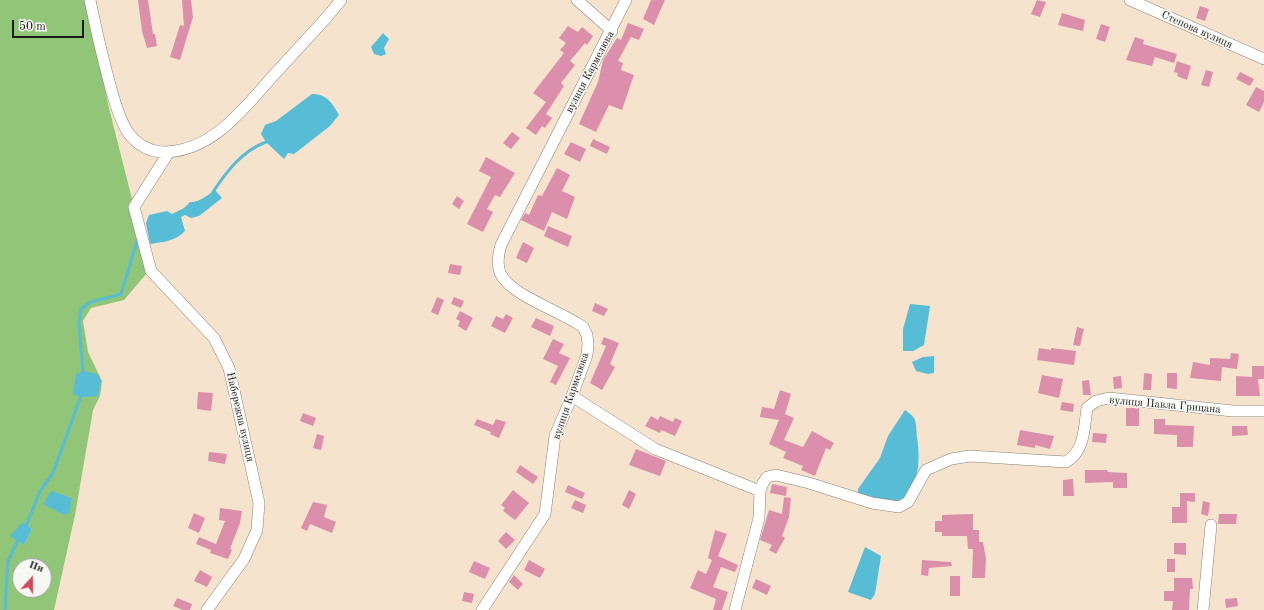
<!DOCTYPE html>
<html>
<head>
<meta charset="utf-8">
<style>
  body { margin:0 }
  #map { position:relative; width:1264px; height:610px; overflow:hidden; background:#f5e3ce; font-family:"Old Standard TT",serif }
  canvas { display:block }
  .north { position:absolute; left:12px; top:558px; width:40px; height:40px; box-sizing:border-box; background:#f6f6f2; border:1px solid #9f9f9c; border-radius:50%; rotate:21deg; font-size:11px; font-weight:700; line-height:16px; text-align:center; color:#1c1c1c }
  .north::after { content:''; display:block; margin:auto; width:14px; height:18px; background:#d1495b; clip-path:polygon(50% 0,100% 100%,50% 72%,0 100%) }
  .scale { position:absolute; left:12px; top:20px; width:72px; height:18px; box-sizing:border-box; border:2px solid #1c1c1c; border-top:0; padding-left:5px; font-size:12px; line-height:14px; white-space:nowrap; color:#1c1c1c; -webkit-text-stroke:3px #f6f6f2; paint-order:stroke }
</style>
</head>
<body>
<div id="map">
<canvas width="1264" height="610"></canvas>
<div class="north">Пн</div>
<div class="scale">50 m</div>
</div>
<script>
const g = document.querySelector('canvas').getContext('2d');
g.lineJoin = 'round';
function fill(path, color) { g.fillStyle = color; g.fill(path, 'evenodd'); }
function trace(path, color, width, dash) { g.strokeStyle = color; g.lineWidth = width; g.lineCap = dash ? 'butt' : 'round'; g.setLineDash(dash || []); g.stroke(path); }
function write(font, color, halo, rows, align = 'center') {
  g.font = font + ' "Old Standard TT",serif'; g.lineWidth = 3; g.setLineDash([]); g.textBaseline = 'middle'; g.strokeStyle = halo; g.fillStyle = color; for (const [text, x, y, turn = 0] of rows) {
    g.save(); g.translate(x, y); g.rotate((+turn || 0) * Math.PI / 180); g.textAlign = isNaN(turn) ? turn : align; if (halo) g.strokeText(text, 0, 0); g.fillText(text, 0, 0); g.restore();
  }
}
fill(new Path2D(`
  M0 0H89L108 104 134 207 147 273 124 300 91 308 83 321 88 352 102 381 100 396 93 410 75 515 54 610H0ZM23 522 32 529 24 545 17 540ZM20 566H44V590H20Z`), '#91c577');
fill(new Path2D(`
  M383 33 389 39 384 48 386 54 381 56 374 54 371 47Z
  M312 94C327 94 332 103 339 115L330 126 294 154 288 153 284 159 266 142 261 134 265 125 276 121Z
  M215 190 222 198 199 216 191 218 185 215 181 217 185 231C176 241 163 242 150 244L146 223 149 215 167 211 172 214 184 208 190 202C199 203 207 195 215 190Z
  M910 304 930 306 924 345 913 351H903V329Z
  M934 356V373L928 374 916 371 912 362 923 357Z
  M83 371 97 374 101 381 98 396 82 397 73 394 76 374Z
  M905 410C908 412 912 415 914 418 917 423 916 432 917 437 921 465 919 490 893 506L858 495V489L880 458 888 436Z
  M51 491 72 498 69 513 64 515 43 504Z
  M23 522 32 529 24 545 10 536Z
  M865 547 881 556 875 594 871 600 848 592Z`), '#57bcd5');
trace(new Path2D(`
  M213 192C227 171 242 151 266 142
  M83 373 79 323 81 309 91 302 121 294 138 238
  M25 529 40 491 53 473 82 393
  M5 610 8 561 19 538`), '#57bcd5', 3);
fill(new Path2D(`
  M138 0H148L153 34H155L157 46 147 48 142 31Z
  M182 0H191L193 17 180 60 170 57 180 25 184 26Z
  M651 0H665L654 25 643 19Z
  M1037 0 1046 2 1040 17 1031 14Z
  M1200 6 1209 9 1205 21 1196 18Z
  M1062 13 1085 20 1083 31 1058 25Z
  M628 23 644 29 639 40 631 37 618 61 623 63 621 70 634 75 622 110 609 105 596 132 579 124 598 82 603 60 617 38 621 40Z
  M1101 24 1110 27 1105 42 1096 39Z
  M568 26 578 32 582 27 593 36 587 45 585 43 570 61 575 65 561 83 564 86 546 114 552 118 545 128 542 126 536 135 526 128 546 102 533 93 564 53 560 50 566 43 559 38Z
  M1135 37 1144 40 1143 44 1177 54 1174 63 1155 57 1152 66 1126 60Z
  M1177 61 1191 66 1187 80 1177 76 1178 73 1174 72Z
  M1206 70 1213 72 1209 87 1201 85Z
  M1240 72 1254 79 1250 86 1236 79Z
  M1256 87 1264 91V102L1259 112 1246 105Z
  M512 132 520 138 511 149 503 143Z
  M593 139 610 147 607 154 590 146Z
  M571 142 586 149 580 162 564 154Z
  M486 157 515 173 500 197 495 195 487 209 493 212 483 232 467 224 491 177 479 171Z
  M557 168 570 175 562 191 575 197 567 219 552 212 544 231 521 220 525 213 529 215 538 195 542 196Z
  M457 196 464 201 459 209 452 204Z
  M548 226 572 236 568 247 544 236Z
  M523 242 534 248 527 263 516 258Z
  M450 264 462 266 460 275 448 273Z
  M437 297 444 300 438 315 431 312Z
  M454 297 464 301 461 308 451 304Z
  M595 303 608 309 604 316 592 311Z
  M460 311 473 318 466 331 458 326 460 321 456 319Z
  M506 314 513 318 505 333 491 326 496 316 503 319Z
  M536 318 554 326 550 336 531 327Z
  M1077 327 1084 329 1080 346 1073 345Z
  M604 337 619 343 610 364 615 367 602 390 590 383 606 346 601 344Z
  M553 339 564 344 559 353 570 358 556 385 550 382 558 366 543 359Z
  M1039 348 1051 350V348L1076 351 1074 365 1037 360Z
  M1231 353 1239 354 1237 369 1222 367 1221 381 1190 378 1193 362 1210 365V358L1230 359Z
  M1252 366H1264V379H1258L1260 396H1236V376L1252 377Z
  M1144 373 1152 374 1151 390H1143Z
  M1167 373H1177V389L1167 388Z
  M1042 375 1063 379 1059 398 1038 393Z
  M1121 376 1122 388 1114 389 1113 377Z
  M1089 380 1091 395H1083L1082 381Z
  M780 390 791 394 785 414 794 418 784 440 803 447 812 431 834 443 830 450 826 448 815 476 801 470 803 466 783 458 786 452 769 444 779 420 760 417 762 407 774 409Z
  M198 392 213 393 211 411 197 409Z
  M1062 402 1074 404 1073 412 1060 410Z
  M1126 408H1139V426H1126Z
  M303 413 316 418 313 426 300 421Z
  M651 416 658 420 660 416 673 422 675 418 682 421 675 436 661 430 660 433 645 426Z
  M477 419 493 425 496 419 506 422 499 438 490 434 491 432 474 425Z
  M1154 419H1165V425L1194 426 1193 447H1177V435L1154 434Z
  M1232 426H1247L1248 435 1232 436Z
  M1020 430 1054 436 1050 449 1035 445V448L1017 445Z
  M1093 433 1107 434 1106 443 1092 442Z
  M317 434 324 436 321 450 313 448Z
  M636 449 666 461 660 476 629 465Z
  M209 452 227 454 225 464 208 461Z
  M520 465 538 477 533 484 516 472Z
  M1085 470H1107L1108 472 1127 473V488H1113V482L1085 483Z
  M1073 479 1074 496H1063V480Z
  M772 484 787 487 786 496 770 493Z
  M568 485 585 493 582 499 565 492Z
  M513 490 529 503 515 520 503 511 505 508 501 505Z
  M629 490 636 494 629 509 622 505Z
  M1180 493H1195V502L1187 501V523H1172V507H1180Z
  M784 497 791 498 789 517 782 536 785 538 776 554 769 550 772 545 760 540 769 510 782 514Z
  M575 500 586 505 583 513 571 508Z
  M1203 501 1210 503 1208 516 1201 514Z
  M313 502 327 505 324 517 336 522 332 533 310 524 307 531 301 528Z
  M220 508 242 511 240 523 230 549 232 550 228 559 210 553 211 550 196 544 199 537 216 544 225 521 219 520Z
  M194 513 205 518 199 533 188 528Z
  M973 514V530H979V542H983L986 559 985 578H972L973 549H968L967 536H942V532H935V521H942V515Z
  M1219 514H1237L1236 524H1218Z
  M715 530 727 534 718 556 738 565 735 572 721 567 713 587 728 592 722 610H713L716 599 690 588 698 570 706 574 712 560 708 558Z
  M506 532 515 540 506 549 498 541Z
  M1174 543H1186V555L1174 554Z
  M1167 559H1175V572H1167Z
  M529 560 545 569 540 578 524 570Z
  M922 560 951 562 952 566 929 568 928 576 921 575Z
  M474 561 490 568 485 579 469 572Z
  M200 570 212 577 207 587 194 581Z
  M514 575 523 584 518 590 509 582Z
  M950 576H960V596H950Z
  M1174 578H1192L1193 589H1190L1189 610H1172L1173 601H1164V591H1174Z
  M756 579 771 586 767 595 752 588Z
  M464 592 474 594 472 603 462 601Z
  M177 598 192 604 190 610H183L173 606Z
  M1237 598 1238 606 1226 608 1225 599Z`), '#db8fab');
const street = new Path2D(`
  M90 0C96 30 103 59 111 89 115 103 119 118 127 131 136 144 149 152 165 152 213 151 244 108 273 76 291 56 309 37 327 17L341 0
  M577 0 612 31
  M1130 0 1264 59
  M169 152 134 207 151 271 214 338 229 368 259 503 257 530 244 559 207 610
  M572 396 655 449 760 491
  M482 610 545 514 555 436 572 396 587 355 588 344 587 335 583 327C561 311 511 296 500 273 497 264 498 254 501 245L626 0
  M735 610 759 518 760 491 763 483 767 477 776 475 809 483 872 503 899 507 908 502 926 470 951 459 970 456 1066 462C1085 451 1084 428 1087 408L1096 401 1109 398 1233 411H1264
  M1203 610 1211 525`);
trace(street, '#888075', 12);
trace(street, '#fff', 11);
write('11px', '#1c1c1c', '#f6f6f2', [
  ["Степова вулиця",1197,30,24],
  ["вулиця Кармелюка",590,72,-62],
  ["вулиця Кармелюка",571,396,-71],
  ["вулиця Павла Грицана",1165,405,5],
  ["Набережна вулиця",240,417,77]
]);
</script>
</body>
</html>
